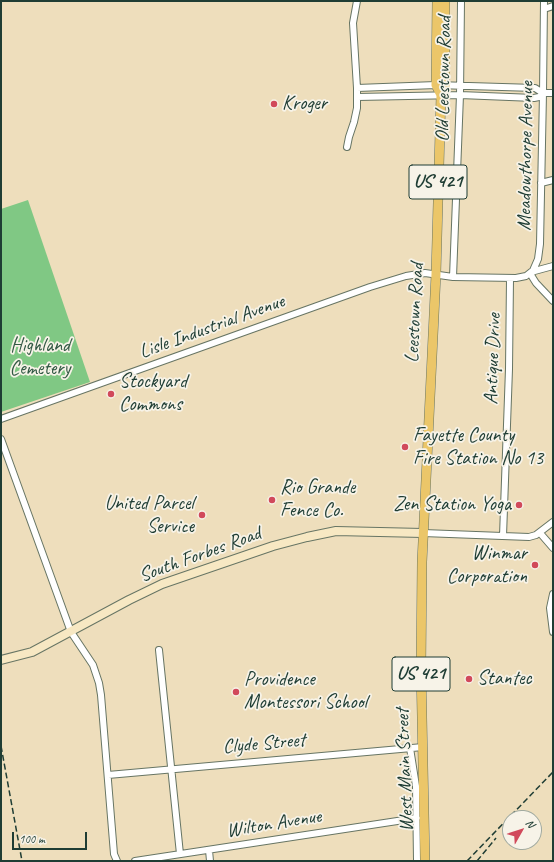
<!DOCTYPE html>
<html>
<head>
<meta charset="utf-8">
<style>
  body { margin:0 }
  #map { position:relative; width:554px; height:862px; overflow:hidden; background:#eedebc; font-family:Caveat,sans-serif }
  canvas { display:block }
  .frame { position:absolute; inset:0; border:2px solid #1f3d34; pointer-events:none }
  .north { position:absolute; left:502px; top:810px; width:40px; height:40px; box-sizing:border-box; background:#f7f3e8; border:1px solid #a1aaa0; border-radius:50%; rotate:51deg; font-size:11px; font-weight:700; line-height:16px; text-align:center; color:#1f3d34 }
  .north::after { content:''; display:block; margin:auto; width:14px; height:18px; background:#d1495b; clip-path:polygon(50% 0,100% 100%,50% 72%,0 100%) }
  .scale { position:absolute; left:12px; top:832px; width:75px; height:18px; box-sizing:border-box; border:2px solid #1f3d34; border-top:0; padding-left:5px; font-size:12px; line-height:14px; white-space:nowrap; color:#1f3d34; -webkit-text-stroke:3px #f7f3e8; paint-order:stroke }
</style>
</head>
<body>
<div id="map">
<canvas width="554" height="862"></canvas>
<div class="frame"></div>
<div class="north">N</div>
<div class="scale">100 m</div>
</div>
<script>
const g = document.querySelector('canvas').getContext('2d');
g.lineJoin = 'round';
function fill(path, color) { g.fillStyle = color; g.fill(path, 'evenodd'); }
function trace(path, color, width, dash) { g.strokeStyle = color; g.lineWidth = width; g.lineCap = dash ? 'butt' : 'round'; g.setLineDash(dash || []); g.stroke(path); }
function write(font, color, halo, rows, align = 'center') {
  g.font = font + ' Caveat,sans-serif'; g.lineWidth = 3.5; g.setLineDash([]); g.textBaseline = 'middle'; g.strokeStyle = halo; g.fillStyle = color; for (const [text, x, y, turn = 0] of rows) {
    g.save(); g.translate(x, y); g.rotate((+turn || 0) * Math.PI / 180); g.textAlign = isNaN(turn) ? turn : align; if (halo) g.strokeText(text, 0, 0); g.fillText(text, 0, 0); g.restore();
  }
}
fill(new Path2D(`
  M28 200 90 382 1 412V209Z`), '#80c884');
const minor = new Path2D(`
  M544 1 543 93 540 244 538 259 531 275 536 283 553 301
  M544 9 553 6
  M357 88 436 85 535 88 543 93
  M357 97 460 95 534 98 539 97 543 93H553
  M347 147 349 137 354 122 357 108V88L353 23 357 1
  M541 183 553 180
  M453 277 460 95 461 1
  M1 419 370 287 406 276 425 273 453 277 516 278 526 276 531 272 553 266
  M1 439 71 632 93 665 99 683 101 695 114 854 117 861
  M423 533 529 537 536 535 553 522
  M540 533 553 548
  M503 536 509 369 510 279
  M553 594 550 608 553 632
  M159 650 180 854
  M410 748 416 786 417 861
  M108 775 423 747
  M209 850 210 861
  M135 861 417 818`);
const secondary = new Path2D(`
  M1 660 32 652 129 600 162 584 273 546 307 537 336 531 423 533`);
const primary = new Path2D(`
  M437 1 436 85 441 95
  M425 861 421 669 422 562 436 274 441 95 445 86V1`);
trace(minor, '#677564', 8);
trace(secondary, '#677564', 10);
trace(primary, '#677564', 10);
trace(minor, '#fff', 6);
trace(secondary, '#f7e8c3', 8);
trace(primary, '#ebc669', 9);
trace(new Path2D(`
  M1 746 22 861
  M467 861 553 772
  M477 861 496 838`), '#1f3d34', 1.5, [6, 3]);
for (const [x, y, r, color] of [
  [274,104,4,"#d1495b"],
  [111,394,4,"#d1495b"],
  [405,447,4,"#d1495b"],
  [272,500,4,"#d1495b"],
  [519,505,4,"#d1495b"],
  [202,515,4,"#d1495b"],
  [535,565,4,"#d1495b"],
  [469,679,4,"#d1495b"],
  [236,692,4,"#d1495b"]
]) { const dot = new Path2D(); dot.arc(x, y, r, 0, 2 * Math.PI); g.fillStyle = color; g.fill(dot); trace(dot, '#f7f3e8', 1.5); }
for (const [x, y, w] of [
  [438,182,58],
  [421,674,58]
]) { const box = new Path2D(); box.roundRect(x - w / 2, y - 17, w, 34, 3); g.fillStyle = '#f7f3e8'; g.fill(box); trace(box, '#1f3d34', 1); }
write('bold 19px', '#1f3d34', null, [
  ["US 421",438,182],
  ["US 421",421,674]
]);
write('20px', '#1f3d34', '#f7f3e8', [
  ["Old Leestown Road",444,79,-89],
  ["Meadowthorpe Avenue",526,156,-89],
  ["Leestown Road",415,313,-87],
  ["Lisle Industrial Avenue",212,327,-20],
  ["Antique Drive",493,359,-88],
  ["South Forbes Road",200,555,-20],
  ["Clyde Street",264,744,-5],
  ["West Main Street",405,770,-92],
  ["Wilton Avenue",274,824,-9]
]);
write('20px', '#1f3d34', '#f7f3e8', [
  ["Kroger",282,104],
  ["Stockyard",119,382],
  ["Commons",119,405],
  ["Fayette County",413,436],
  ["Fire Station No 13",413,459],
  ["Rio Grande",280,488],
  ["Fence Co.",280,511],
  ["United Parcel",194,504,"right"],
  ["Service",194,527,"right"],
  ["Zen Station Yoga",511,505,"right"],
  ["Winmar",527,554,"right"],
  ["Corporation",527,577,"right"],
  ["Stantec",477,679],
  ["Providence",244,680],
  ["Montessori School",244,703]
], 'left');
write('20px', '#325944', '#f7f3e8', [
  ["Highland",40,346],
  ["Cemetery",40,369]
]);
</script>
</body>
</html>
